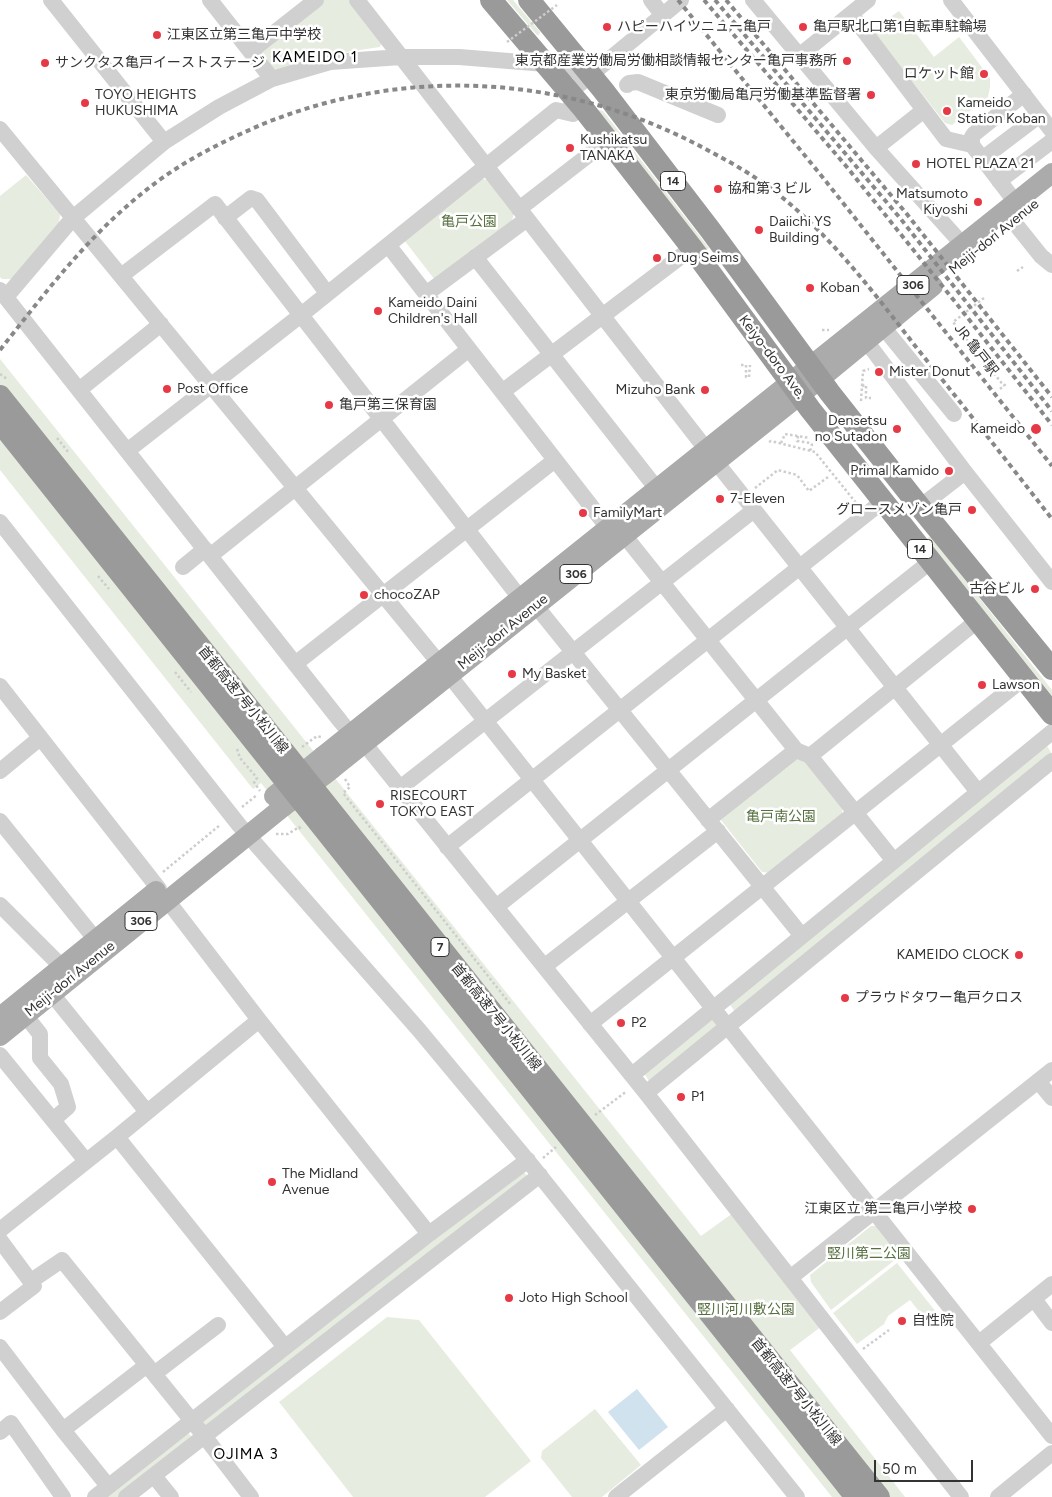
<!DOCTYPE html>
<html>
<head>
<meta charset="utf-8">
<style>
  body { margin:0 }
  #map { position:relative; width:1052px; height:1497px; overflow:hidden; background:#fff; font-family:Figtree,sans-serif }
  canvas { display:block }
  .scale { position:absolute; left:874px; top:1460px; width:99px; height:22px; box-sizing:border-box; border:2px solid #333; border-top:0; padding-left:6px; font-size:15px; line-height:18px; white-space:nowrap; color:#333; -webkit-text-stroke:4px #fff; paint-order:stroke }
</style>
</head>
<body>
<div id="map">
<canvas width="1052" height="1497"></canvas>
<div class="scale">50 m</div>
</div>
<script>
const g = document.querySelector('canvas').getContext('2d');
g.lineJoin = 'round';
function fill(path, color) { g.fillStyle = color; g.fill(path, 'evenodd'); }
function trace(path, color, width, dash) { g.strokeStyle = color; g.lineWidth = width; g.lineCap = dash ? 'butt' : 'round'; g.setLineDash(dash || []); g.stroke(path); }
function write(font, color, halo, rows, align = 'center') {
  g.font = font + ' Figtree,"Noto Sans JP",sans-serif'; g.lineWidth = 5; g.setLineDash([]); g.textBaseline = 'middle'; g.strokeStyle = halo; g.fillStyle = color; for (const [text, x, y, turn = 0] of rows) {
    g.save(); g.translate(x, y); g.rotate((+turn || 0) * Math.PI / 180); g.textAlign = isNaN(turn) ? turn : align; if (halo) g.strokeText(text, 0, 0); g.fillText(text, 0, 0); g.restore();
  }
}
fill(new Path2D(`
  M324 0H352L383 39 380 47 339 53 286 68 273 70 261 54V49Z
  M507 0H513L540 32 539 35H537Z
  M899 11 934 57 959 37 990 78V87L988 97 952 125 945 123 872 30Z
  M596 109 603 111 709 248 705 251Z
  M26 175 60 214 59 223 12 279H2L0 277V196Z
  M482 179 490 180 514 211 512 221 435 280 404 240Z
  M0 359 701 1236 733 1213 822 1326 790 1350 905 1497H832L261 783 253 789 0 470Z
  M929 537H931L1052 690V696L927 539Z
  M1044 741 1052 754 737 1015 729 1003Z
  M796 757 805 759 843 807 841 819 771 873 762 872 721 820Z
  M712 1017 721 1028 652 1086 644 1073Z
  M521 1169 530 1179 208 1429 201 1420Z
  M871 1226H877L900 1256 831 1310 811 1282 810 1275Z
  M897 1263 936 1312 926 1320 910 1300 888 1316 884 1324 857 1344 833 1313Z
  M387 1317 419 1320 531 1461 485 1497H353L279 1402Z
  M595 1409 641 1465 602 1497H572L541 1458 542 1451Z
  M187 1431 193 1439 122 1497H100Z`), '#e6ecdf');
fill(new Path2D(`
  M637 1389 668 1427 639 1450 608 1412Z`), '#cfe2ee');
trace(new Path2D(`
  M1017 271 1023 267
  M984 298 953 322 1004 386
  M822 330H829
  M741 365H746V377H749L750 365
  M0 374 7 379
  M862 386 866 385V398H871
  M1000 389 1007 383
  M861 401 863 371 869 369
  M798 436 797 441 811 443 812 445 810 451
  M57 438 69 453
  M769 442 771 441 815 452 857 504
  M781 443 785 434 810 438
  M755 488 778 470 797 475 809 491 828 477
  M98 576 109 589
  M175 672 191 692
  M302 747 317 736 321 737
  M237 749 240 758 257 778 254 782 260 791
  M345 779 350 787 343 793 511 1005
  M242 807 257 795
  M276 834H288L299 827 301 829
  M163 872 220 825
  M595 1115 627 1091
  M543 1158 556 1147
  M863 1349 889 1330`), '#cdcdcd', 2.5, [2.5, 2.5]);
trace(new Path2D(`
  M51 0 164 142
  M210 0 272 79
  M357 0 706 449
  M651 0 663 16
  M753 0 876 148 963 245
  M951 0 1052 131
  M851 14 946 139 972 145
  M251 51 316 0
  M799 56 868 0
  M627 85 629 83 638 82 718 115
  M0 129 449 675 1052 1436
  M876 148 924 110
  M982 159 1040 115
  M999 181 1052 141
  M519 209 608 140
  M1005 211 1041 256 1052 265
  M1023 212 972 145V137L974 134 1024 94
  M225 218 251 198 257 200 327 293
  M388 245 598 515 608 528 624 535 796 750 810 756 894 861
  M475 257 657 489
  M121 276 215 204 520 598
  M0 290 341 722 351 734 364 743 646 1093 961 1497
  M426 294 527 219
  M6 297 73 218 164 142 219 107 272 79 330 62 401 57H459L546 64 592 75
  M883 327 954 414
  M866 341 965 472 1052 582
  M79 390 161 324
  M502 392 692 248
  M127 451 301 315 556 110 573 114 570 92 681 0
  M716 462 978 792
  M920 507 965 472
  M0 522 239 825 419 1030 533 1167 797 1497
  M210 556 469 349
  M183 567 205 549
  M536 606 802 936
  M295 664 555 460
  M0 686 159 889
  M810 756 977 621
  M0 771 40 738
  M400 788 754 510
  M708 820 796 750
  M0 821 96 940
  M447 847 883 501
  M167 900 259 1020 429 1234
  M0 905 62 967
  M496 907 930 562
  M545 966 718 831
  M52 994 147 1112
  M25 1015 40 1034V1058L61 1084 68 1107 53 1120
  M590 1024 1023 679
  M0 1055 86 1161
  M632 1075 1052 732
  M1038 1081 1052 1098
  M646 1093 1052 761
  M117 1137 285 1347
  M0 1230 117 1137 259 1020
  M0 1240 34 1286 0 1312
  M790 1278 1052 1070
  M31 1281 62 1260 205 1437 251 1497
  M1034 1299 1052 1323
  M979 1343 1052 1284
  M0 1347 63 1430 108 1486
  M154 1374 218 1325
  M63 1430 147 1365
  M0 1432 11 1423 63 1497
  M154 1476 171 1497
  M95 1497 429 1234 528 1160
  M126 1497 540 1175
  M616 1497 727 1409
  M998 1497 1052 1453`), '#d0d0d0', 16);
trace(new Path2D(`
  M323 756 1052 173
  M332 769 820 379 933 286
  M0 1017 156 891
  M0 1036 283 807`), '#ababab', 20);
trace(new Path2D(`
  M491 0 582 107 692 248 810 409 1052 714
  M529 0 603 90 711 231 830 393 920 507 1052 669`), '#9a9a9a', 22);
trace(new Path2D(`
  M678 0 824 179 1052 466
  M704 0 846 166 956 303 1052 425
  M715 0 900 218 1052 411
  M726 0 906 213 1052 397
  M0 350C49 288 93 229 158 181 191 157 226 140 263 124 411 64 572 75 711 152 734 164 758 178 778 194 833 238 874 293 916 347 962 404 1007 461 1052 519`), '#888', 4, [5, 4]);
trace(new Path2D(`
  M507 42 557 5`), '#cdcdcd', 2.5, [2.5, 2.5]);
trace(new Path2D(`
  M274 796 323 756
  M283 807 332 769`), '#ababab', 20);
trace(new Path2D(`
  M0 396 879 1497
  M0 422 856 1497`), '#9a9a9a', 22);
for (const [x, y, r, color] of [
  [607,27,5,"#e63946"],
  [803,27,5,"#e63946"],
  [157,35,5,"#e63946"],
  [847,61,5,"#e63946"],
  [45,63,5,"#e63946"],
  [984,74,5,"#e63946"],
  [871,95,5,"#e63946"],
  [85,103,5,"#e63946"],
  [947,111,5,"#e63946"],
  [570,148,5,"#e63946"],
  [916,164,5,"#e63946"],
  [718,189,5,"#e63946"],
  [978,202,5,"#e63946"],
  [759,230,5,"#e63946"],
  [657,258,5,"#e63946"],
  [810,288,5,"#e63946"],
  [378,311,5,"#e63946"],
  [879,372,5,"#e63946"],
  [167,389,5,"#e63946"],
  [705,390,5,"#e63946"],
  [329,405,5,"#e63946"],
  [897,429,5,"#e63946"],
  [1036,429,6,"#e63946"],
  [949,471,5,"#e63946"],
  [720,499,5,"#e63946"],
  [972,510,5,"#e63946"],
  [583,513,5,"#e63946"],
  [1035,589,5,"#e63946"],
  [364,595,5,"#e63946"],
  [512,674,5,"#e63946"],
  [982,685,5,"#e63946"],
  [380,804,5,"#e63946"],
  [1019,955,5,"#e63946"],
  [845,998,5,"#e63946"],
  [621,1023,5,"#e63946"],
  [681,1097,5,"#e63946"],
  [272,1182,5,"#e63946"],
  [972,1209,5,"#e63946"],
  [509,1298,5,"#e63946"],
  [902,1321,5,"#e63946"]
]) { const dot = new Path2D(); dot.arc(x, y, r, 0, 2 * Math.PI); g.fillStyle = color; g.fill(dot); trace(dot, '#fff', 2); }
for (const [x, y, w] of [
  [673,181,25],
  [913,285,32],
  [920,549,25],
  [576,574,32],
  [141,921,32],
  [440,947,18]
]) { const box = new Path2D(); box.roundRect(x - w / 2, y - 9.5, w, 19, 4); g.fillStyle = '#fff'; g.fill(box); trace(box, '#333', 1); }
write('bold 12px', '#333', null, [
  ["14",673,181],
  ["306",913,285],
  ["14",920,549],
  ["306",576,574],
  ["306",141,921],
  ["7",440,947]
]);
write('14px', '#333', '#fff', [
  ["ハピーハイツニュー亀戸",617,27],
  ["亀戸駅北口第1自転車駐輪場",813,27],
  ["江東区立第三亀戸中学校",167,35],
  ["東京都産業労働局労働相談情報センター亀戸事務所",837,61,"right"],
  ["サンクタス亀戸イーストステージ",55,63],
  ["ロケット館",974,74,"right"],
  ["TOYO HEIGHTS",95,95],
  ["HUKUSHIMA",95,111],
  ["東京労働局亀戸労働基準監督署",861,95,"right"],
  ["Kameido",957,103],
  ["Station Koban",957,119],
  ["Kushikatsu",580,140],
  ["TANAKA",580,156],
  ["HOTEL PLAZA 21",926,164],
  ["協和第３ビル",728,189],
  ["Matsumoto",968,194,"right"],
  ["Kiyoshi",968,210,"right"],
  ["Daiichi YS",769,222],
  ["Building",769,238],
  ["Drug Seims",667,258],
  ["Koban",820,288],
  ["Kameido Daini",388,303],
  ["Children's Hall",388,319],
  ["Mister Donut",889,372],
  ["Post Office",177,389],
  ["Mizuho Bank",695,390,"right"],
  ["亀戸第三保育園",339,405],
  ["Densetsu",887,421,"right"],
  ["no Sutadon",887,437,"right"],
  ["Kameido",1025,429,"right"],
  ["Primal Kamido",939,471,"right"],
  ["7-Eleven",730,499],
  ["グロースメゾン亀戸",962,510,"right"],
  ["FamilyMart",593,513],
  ["古谷ビル",1025,589,"right"],
  ["chocoZAP",374,595],
  ["My Basket",522,674],
  ["Lawson",992,685],
  ["RISECOURT",390,796],
  ["TOKYO EAST",390,812],
  ["KAMEIDO CLOCK",1009,955,"right"],
  ["プラウドタワー亀戸クロス",855,998],
  ["P2",631,1023],
  ["P1",691,1097],
  ["The Midland",282,1174],
  ["Avenue",282,1190],
  ["江東区立 第二亀戸小学校",962,1209,"right"],
  ["Joto High School",519,1298],
  ["自性院",912,1321]
], 'left');
write('14px', '#56703f', '#fff', [
  ["亀戸公園",469,222],
  ["亀戸南公園",781,817],
  ["竪川第二公園",869,1254],
  ["竪川河川敷公園",746,1310]
]);
write('14px', '#333', '#fff', [
  ["Meiji-dori Avenue",994,237,-39],
  ["JR 亀戸駅",976,350,52],
  ["Keiyo-doro Ave.",772,357,53],
  ["Meiji-dori Avenue",503,632,-39],
  ["首都高速7号小松川線",243,700,51],
  ["Meiji-dori Avenue",70,979,-39],
  ["首都高速7号小松川線",496,1017,51],
  ["首都高速7号小松川線",796,1392,51]
]);
g.letterSpacing = '1px';
write('15px', '#000', '#fff', [
  ["KAMEIDO 1",315,58],
  ["OJIMA 3",246,1455]
]);
g.letterSpacing = '0px';
</script>
</body>
</html>
